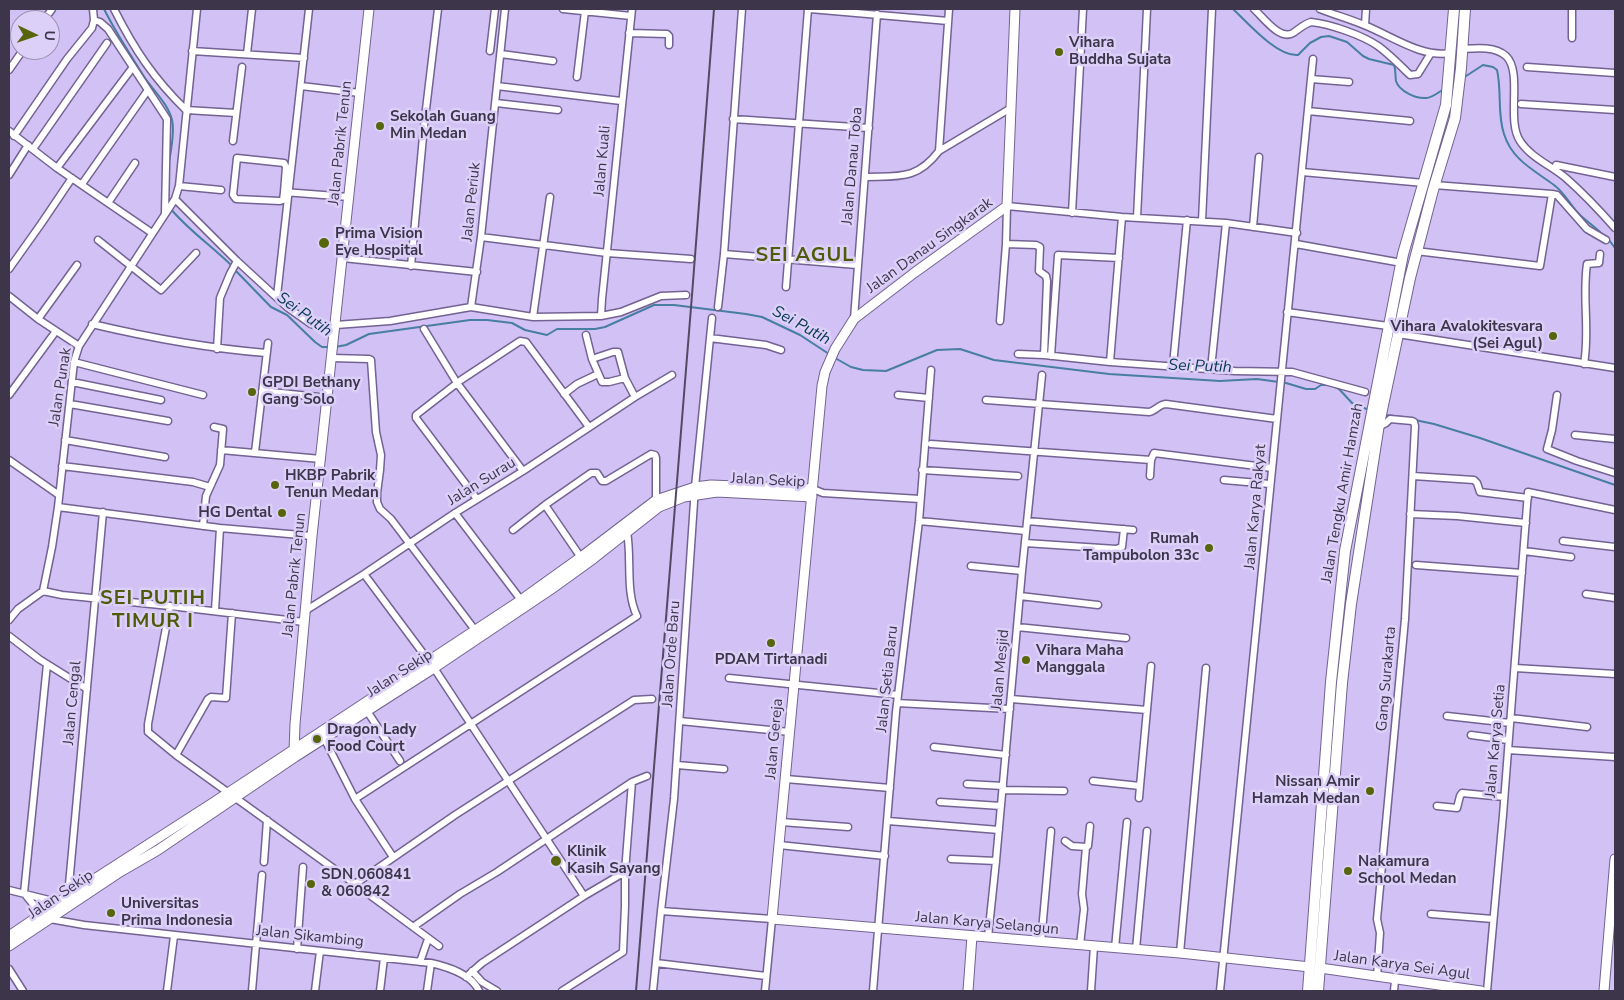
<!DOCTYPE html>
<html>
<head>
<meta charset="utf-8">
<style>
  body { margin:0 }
  #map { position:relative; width:1624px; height:1000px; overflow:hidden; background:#d1c1f4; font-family:"Nunito Sans",sans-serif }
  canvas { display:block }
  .frame { position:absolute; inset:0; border:10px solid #3d364b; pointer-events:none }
  .north { position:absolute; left:10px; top:10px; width:50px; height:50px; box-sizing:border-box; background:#dcd0f9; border:1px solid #9c92b3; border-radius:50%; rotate:93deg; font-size:14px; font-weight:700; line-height:20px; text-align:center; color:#3d364b }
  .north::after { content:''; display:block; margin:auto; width:18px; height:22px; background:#57650b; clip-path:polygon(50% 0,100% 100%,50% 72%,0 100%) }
</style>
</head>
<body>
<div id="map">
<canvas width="1624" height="1000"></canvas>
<div class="frame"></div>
<div class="north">U</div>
</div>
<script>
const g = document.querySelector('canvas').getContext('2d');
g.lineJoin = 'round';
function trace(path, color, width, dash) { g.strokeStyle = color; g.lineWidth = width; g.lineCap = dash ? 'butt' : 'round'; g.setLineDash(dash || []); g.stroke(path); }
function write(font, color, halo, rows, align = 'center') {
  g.font = font + ' "Nunito Sans",sans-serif'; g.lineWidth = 5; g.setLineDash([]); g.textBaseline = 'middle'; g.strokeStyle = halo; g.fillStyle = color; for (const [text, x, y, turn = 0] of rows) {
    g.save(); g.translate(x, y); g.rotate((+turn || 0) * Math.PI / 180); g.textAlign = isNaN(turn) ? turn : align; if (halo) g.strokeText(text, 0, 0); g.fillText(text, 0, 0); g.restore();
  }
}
trace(new Path2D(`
  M104 9C116 33 131 56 145 78 154 91 168 104 172 120 175 133 171 149 169 162
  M1233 9C1247 22 1277 57 1298 55L1310 43 1321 37 1329 36 1347 42 1363 56 1369 59 1394 65C1396 70 1395 75 1396 81 1399 91 1416 99 1426 98 1432 98 1439 92 1444 89
  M1463 78 1483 65 1493 67 1497 70C1502 91 1497 114 1504 134 1512 160 1534 170 1554 185 1565 193 1570 205 1579 214 1587 222 1597 228 1605 237
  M170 208C188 230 212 246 232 266
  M1609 240 1615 248
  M235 270 271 307 287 315 315 342 322 347H330
  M335 347 346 345 369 334 470 320H487L512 323 525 330 547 335 557 329H595L605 327 654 305H674L746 314 762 317 800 335 829 354
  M835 358 851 367 863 370 886 371 937 350 960 349 994 360 1109 374 1220 381 1257 379 1286 383 1306 389H1315L1321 385H1330
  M1335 387 1339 389 1352 403 1369 410
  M1386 415 1403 417
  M1415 420 1434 424 1480 438 1615 485`), '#477ea2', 2);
const street = new Path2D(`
  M114 9C134 49 154 79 186 110
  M563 9 631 16
  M810 9 948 21
  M1254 9C1263 17 1280 41 1293 33 1299 29 1304 24 1311 22 1330 24 1362 35 1378 46 1389 54 1400 65 1410 75L1418 74 1431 53
  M1320 9C1335 15 1350 19 1364 25 1392 36 1421 58 1451 53
  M44 20 52 9
  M94 20 100 22 108 29 167 119 165 213
  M1365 25 1366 9
  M629 33 667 34 669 36V45
  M1572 38V9
  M1462 49C1476 48 1495 46 1506 56 1523 72 1506 120 1520 141 1531 158 1552 166 1567 179 1584 194 1600 211 1615 228
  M192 51 304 58
  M490 51 495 9
  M247 54 252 9
  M501 54 553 61
  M1527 67 1615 73
  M9 70 23 50
  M577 77 585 11
  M1311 79 1349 82
  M301 86 360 93
  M497 86 621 101
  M496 103 558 110
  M1521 104 1615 110
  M186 110 236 113
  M1308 111 1410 121
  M733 119 869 128
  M9 131 57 168 152 233
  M14 136 67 59 92 28 94 20 93 9
  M233 141 242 67
  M33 149 107 43
  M939 151 1011 108
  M1556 165 1615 177
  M57 168 133 67
  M1302 172 1424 183
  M9 175 28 145
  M866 177C899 176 917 180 939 151L949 9
  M82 184 148 90
  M1434 185 1552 194
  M179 186 221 190
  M284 192 283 200 280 201 236 199 233 195 237 158 284 163 286 167 284 192 349 197
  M175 199 237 261 287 307 311 324 335 332
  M108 203 135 163
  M1072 213 1083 9
  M1137 218 1147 9
  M1202 221 1212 9
  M1253 227 1259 157
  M481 237 607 253 691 259
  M98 240 161 290 196 253
  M1006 244 1036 245 1040 247 1039 271 1046 276 1047 281 1044 355 1110 362 1235 371 1292 372 1365 392
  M1296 244 1402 263
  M1416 251 1540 266 1552 194 1557 195 1587 229 1606 240
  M724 254 857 265
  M343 258 477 272
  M411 266 424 126 438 9
  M9 269 41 224 72 178
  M786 287 808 9
  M9 296 38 319 79 346
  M277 296 309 9
  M471 307 481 237 505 9
  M718 307 724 254 742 9
  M1287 312 1388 326
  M601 316 602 299 632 9
  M533 317 550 197
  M38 319 77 265
  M854 319 877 14
  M1000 321 1006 244 1007 206 1122 217 1226 223 1297 233
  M92 324C151 338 205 348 266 353
  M336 325 390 321 471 307 533 317 601 316 621 312 661 296 686 295
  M424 329 457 383 523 471
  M1398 334 1615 368
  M586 335 592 359 602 382H609L625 378
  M710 338 766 345 781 350
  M217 349 220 298 230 274 237 261
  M1018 354 1044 355
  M1051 356 1058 255 1119 258
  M332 358 369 359 371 360 376 432 381 455 380 470 377 493V502L380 509 391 519 475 630
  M592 359 613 352H618L625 378 635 397
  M74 362 203 395
  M1110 362 1122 217
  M1584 364C1590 330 1582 298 1587 264L1599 263 1600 254
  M1173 365 1187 220
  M1211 369 1226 223
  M72 382 161 400
  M262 391 328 398
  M564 394 577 384 598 374
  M9 395 56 331
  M898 395 929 398
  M1557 395 1552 430 1547 449 1577 461 1615 473
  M986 400 1149 412C1156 411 1159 404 1166 404L1277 419
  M70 404 168 421
  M1575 435 1615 439
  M65 440 165 457
  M931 444 1151 460
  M221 450 321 459
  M255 452 268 343
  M9 460 59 495
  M62 466 193 482 210 487
  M922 470 1018 476
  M1150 476 1151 460 1154 453 1272 468
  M1413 476 1474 480 1477 483 1480 492 1528 498
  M1224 480 1270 484
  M813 489 823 493 920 499
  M477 499 416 418V415L461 380 520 341 526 342 589 427
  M545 505 591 473H597L602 481H606L651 454 655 455 656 458V500L658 504
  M58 507 220 528 312 536
  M455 513 521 600
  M1410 514 1457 516 1526 523
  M919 521 1026 531
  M1027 521 1133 530
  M203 526 206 496 220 465 223 429 214 427
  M513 530 545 505 582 559
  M1563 541 1615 547
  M1025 543 1116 549 1122 547 1124 529
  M1524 551 1571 557
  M1416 565 1522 573
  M971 566 1022 571
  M364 574 434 668 584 896
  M43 591 62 595 170 606 304 622
  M1586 594 1615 598
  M1020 596 1098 605
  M170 606 148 724V732L176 755 355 884 439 946
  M215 611 220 528
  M305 611 364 574 455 513 523 471 635 397 672 375
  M9 620 18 609 43 591 52 547 58 507 74 362 79 346 175 199 179 186 197 9
  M1017 627 1126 638
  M9 636 39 659 87 689
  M47 664 24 893 41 914 50 919 84 925 431 963C448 967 472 974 479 991
  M1515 668 1615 674
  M729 678 898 695
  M1011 699 1147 710
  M897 703 1010 709
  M367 711 400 761
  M1447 716 1510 723
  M1511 718 1587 727
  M680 721 790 732
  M1471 735 1508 740
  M324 738 355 799 393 857
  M934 747 1006 755
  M1508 750 1615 757
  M176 755 208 699 211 697 226 698 232 613
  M677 765 724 769
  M786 779 890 788
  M1093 781 1140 786 1139 798
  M632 782 647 776
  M967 784 1003 786
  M1140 786 1151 666
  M1003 790 1064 791
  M355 799 637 616C625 591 632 559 627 532
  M940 802 1001 806
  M1437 806 1457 808 1460 796 1462 793 1504 797
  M888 821 999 830
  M781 822 848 827
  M1065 841 1072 846 1086 847
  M779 845 885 856
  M951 859 996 861
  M264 862 267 820
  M355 884 455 815 634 700 652 699
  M9 890 61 903
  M68 896 103 512
  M661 911 772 919 765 991
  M1431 914 1493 919
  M413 927 460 894 497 872 632 782 625 872V906L623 952 562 991
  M988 937 996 861 1022 571 1042 375
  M1041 942 1051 831
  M1080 945 1084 909 1082 894 1086 847 1088 846 1090 826
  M1115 948 1127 822
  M297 949 303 867
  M1136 949 1147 831
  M1180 953 1206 668
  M420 962 428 939
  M656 963 766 976
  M9 969 23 991
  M472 971 482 982 497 991
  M466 977 482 963 584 896 625 872
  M1377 977 1380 933 1377 919 1405 619 1415 426 1414 422 1412 421 1390 419 1386 423 1378 427
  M167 991 174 936
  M252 991 262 875
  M315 991 320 951
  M380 991 384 958
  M427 991 431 963
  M653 991 661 911 674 799 695 487 712 318
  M873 991 896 712 919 521 931 370
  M1091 991 1094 946
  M1220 991 1313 59
  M1394 991 1395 980
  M1487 991 1503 815 1528 492 1615 510`);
const secondary = new Path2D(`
  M1015 9 1007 206 914 273 854 319 835 349 825 372 822 386 772 919 1180 953 1310 967
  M294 752 295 724 312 536 369 9
  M9 936 68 896 214 802 521 600 581 557 656 500 695 487 711 485 813 489
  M9 946 120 872 158 850 295 757 434 668 550 590 593 559 659 507 684 497 717 492 812 497
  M1320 968 1481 991
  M968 991 972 936
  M1604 991 1615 859`);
const primary = new Path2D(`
  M1308 991 1331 682 1345 551 1403 254 1446 105 1454 9
  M1318 991 1342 683 1351 604 1379 424 1410 278 1433 190 1455 118 1461 68 1465 9`);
trace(street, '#736392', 9);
trace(secondary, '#736392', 11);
trace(primary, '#736392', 12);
trace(street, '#fff', 6);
trace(secondary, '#fff', 9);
trace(primary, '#fff', 10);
trace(new Path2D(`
  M636 991 692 295 714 9`), '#524a63', 2);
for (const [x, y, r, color] of [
  [1059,52,5,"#57650b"],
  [380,126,5,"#57650b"],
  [324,243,6,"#57650b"],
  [1553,336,5,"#57650b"],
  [252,392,5,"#57650b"],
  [275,485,5,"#57650b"],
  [282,513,5,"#57650b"],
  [1209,548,5,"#57650b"],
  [771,643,5,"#57650b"],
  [1026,660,5,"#57650b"],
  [317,739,5,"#57650b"],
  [1370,791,5,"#57650b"],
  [556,861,6,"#57650b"],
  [1348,871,5,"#57650b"],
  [311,884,5,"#57650b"],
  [111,913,5,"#57650b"]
]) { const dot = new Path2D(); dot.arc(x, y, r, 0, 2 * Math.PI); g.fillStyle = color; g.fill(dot); trace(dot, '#dcd0f9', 2); }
write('bold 15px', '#3d364b', '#dcd0f9', [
  ["Vihara",1069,43],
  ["Buddha Sujata",1069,60],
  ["Sekolah Guang",390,117],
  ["Min Medan",390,134],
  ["Prima Vision",335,234],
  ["Eye Hospital",335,251],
  ["Vihara Avalokitesvara",1543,327,"right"],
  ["(Sei Agul)",1543,344,"right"],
  ["GPDI Bethany",262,383],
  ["Gang Solo",262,400],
  ["HKBP Pabrik",285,476],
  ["Tenun Medan",285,493],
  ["HG Dental",272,513,"right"],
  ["Rumah",1199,539,"right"],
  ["Tampubolon 33c",1199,556,"right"],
  ["Vihara Maha",1036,651],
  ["Manggala",1036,668],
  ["PDAM Tirtanadi",771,660,"center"],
  ["Dragon Lady",327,730],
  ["Food Court",327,747],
  ["Nissan Amir",1360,782,"right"],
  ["Hamzah Medan",1360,799,"right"],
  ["Klinik",567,852],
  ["Kasih Sayang",567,869],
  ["Nakamura",1358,862],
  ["School Medan",1358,879],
  ["SDN 060841",321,875],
  ["& 060842",321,892],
  ["Universitas",121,904],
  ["Prima Indonesia",121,921]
], 'left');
write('15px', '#3d364b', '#dcd0f9', [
  ["Jalan Pabrik Tenun",341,143,-84],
  ["Jalan Kuali",603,161,-85],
  ["Jalan Danau Toba",853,166,-85],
  ["Jalan Periuk",472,202,-84],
  ["Jalan Danau Singkarak",930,246,-36],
  ["Jalan Punak",61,387,-81],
  ["Jalan Sekip",768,481,3],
  ["Jalan Surau",482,482,-32],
  ["Jalan Tengku Amir Hamzah",1343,493,-80],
  ["Jalan Karya Rakyat",1256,507,-85],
  ["Jalan Pabrik Tenun",295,575,-84],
  ["Jalan Orde Baru",672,654,-86],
  ["Jalan Mesjid",1001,670,-85],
  ["Jalan Sekip",400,674,-33],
  ["Jalan Setia Baru",888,679,-84],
  ["Gang Surakarta",1387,679,-85],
  ["Jalan Cengal",73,703,-85],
  ["Jalan Gereja",775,739,-85],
  ["Jalan Karya Setia",1496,741,-85],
  ["Jalan Sekip",61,895,-34],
  ["Jalan Karya Selangun",987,924,5],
  ["Jalan Sikambing",310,937,6],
  ["Jalan Karya Sei Agul",1402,966,8]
]);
write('italic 16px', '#093852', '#dcd0f9', [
  ["Sei Putih",304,315,36],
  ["Sei Putih",801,326,29],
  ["Sei Putih",1200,367,2]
]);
g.letterSpacing = '1px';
write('bold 20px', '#4e5b09', '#dcd0f9', [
  ["SEI AGUL",805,256],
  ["SEI PUTIH",153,599],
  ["TIMUR I",153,622]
]);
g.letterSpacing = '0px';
</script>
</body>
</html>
